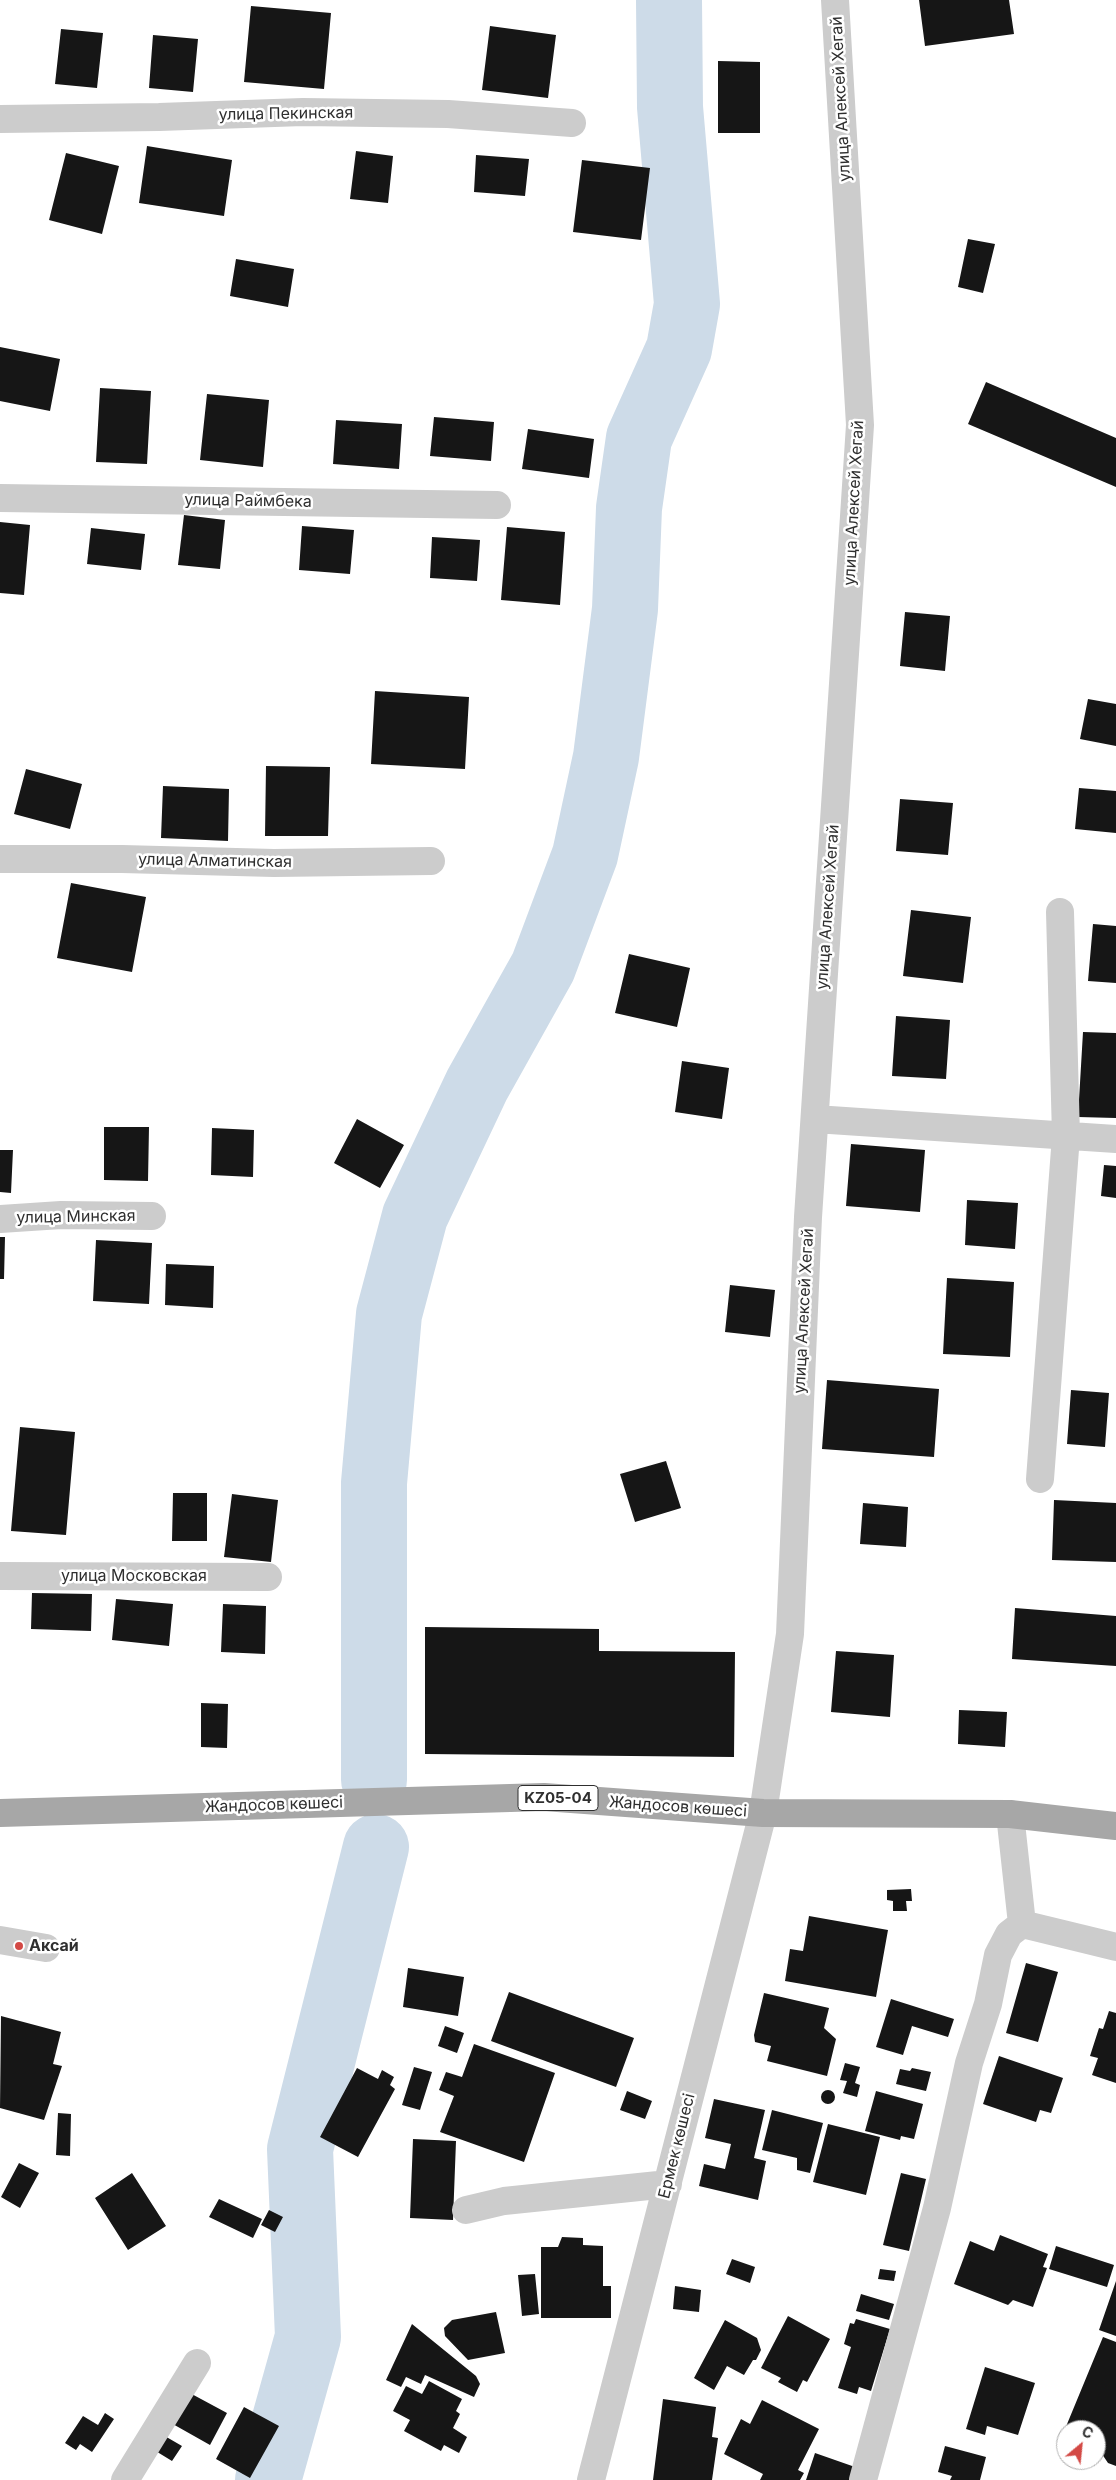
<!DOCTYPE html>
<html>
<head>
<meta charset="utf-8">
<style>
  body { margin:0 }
  #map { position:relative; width:1116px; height:2480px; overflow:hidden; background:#fff; font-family:Inter,sans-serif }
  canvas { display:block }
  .north { position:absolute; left:1056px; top:2420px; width:50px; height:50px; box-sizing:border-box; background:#fff; border:1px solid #acacac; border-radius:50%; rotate:28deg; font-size:14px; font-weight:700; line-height:20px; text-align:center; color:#2f2f2f }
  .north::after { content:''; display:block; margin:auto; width:18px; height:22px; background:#d34945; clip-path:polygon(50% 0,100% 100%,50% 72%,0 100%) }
</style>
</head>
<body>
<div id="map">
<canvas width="1116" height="2480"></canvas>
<div class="north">С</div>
</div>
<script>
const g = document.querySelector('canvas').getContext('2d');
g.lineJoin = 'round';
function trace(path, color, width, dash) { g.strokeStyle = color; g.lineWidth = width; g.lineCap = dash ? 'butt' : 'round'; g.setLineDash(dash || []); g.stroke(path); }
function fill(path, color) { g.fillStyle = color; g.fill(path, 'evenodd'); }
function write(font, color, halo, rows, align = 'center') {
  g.font = font + ' Inter,sans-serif'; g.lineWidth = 5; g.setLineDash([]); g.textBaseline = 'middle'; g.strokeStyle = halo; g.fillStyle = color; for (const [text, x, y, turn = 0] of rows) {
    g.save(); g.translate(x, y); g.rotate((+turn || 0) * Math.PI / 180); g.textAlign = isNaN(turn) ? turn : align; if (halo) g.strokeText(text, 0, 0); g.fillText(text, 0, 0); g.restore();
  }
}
trace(new Path2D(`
  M374 1780V1483L389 1314 415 1216 477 1085 543 967 585 855 606 757 625 609 629 508 639 438 679 349 687 304 670 107 669 0
  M268 2480 308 2337 300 2149 376 1847`), '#cddbe8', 66);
fill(new Path2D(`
  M919 0H1009L1014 34 925 46Z
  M251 6 331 13 324 89 244 82Z
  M490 26 556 35 548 98 482 90Z
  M61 29 103 33 97 88 55 84Z
  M153 35 198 39 193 92 149 88Z
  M718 61 760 62V133H718Z
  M147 146 232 160 224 216 139 203Z
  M356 151 393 156 388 203 350 199Z
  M66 153 119 166 102 234 49 220Z
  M476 155 529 159 525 196 474 192Z
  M582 160 650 168 641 240 573 232Z
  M968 239 995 244 983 293 958 287Z
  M236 259 294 269 288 307 230 296Z
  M0 347 60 359 50 411 0 401Z
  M986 382 1116 438V487L968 424Z
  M100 388 151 391 147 464 96 462Z
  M207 394 269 400 263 467 200 460Z
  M434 417 494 422 491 461 430 456Z
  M336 420 402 424 399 469 333 464Z
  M528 429 594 439 589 478 522 469Z
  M184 515 225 520 220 569 178 565Z
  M0 522 30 525 24 595 0 593Z
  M302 526 354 530 350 574 299 570Z
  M507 527 565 532 560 605 501 600Z
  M91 528 145 534 141 570 87 564Z
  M432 537 480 540 477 581 430 578Z
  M905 612 950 616 945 671 900 666Z
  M375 691 469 697 465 769 371 764Z
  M1088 699 1116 704V746L1080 739Z
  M266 766 330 767 328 836H265Z
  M26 769 82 784 70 829 14 814Z
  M163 786 229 789 228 841 161 838Z
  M1079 788 1116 791V833L1075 829Z
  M900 799 953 803 948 855 896 851Z
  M71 883 146 897 132 972 57 958Z
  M911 910 971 917 963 983 903 976Z
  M1093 924 1116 926V983L1088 981Z
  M629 954 690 968 677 1027 615 1013Z
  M896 1016 950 1020 946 1079 892 1076Z
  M1083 1032 1116 1033V1118L1078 1117Z
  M682 1061 729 1068 722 1119 675 1112Z
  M357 1119 404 1145 380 1188 334 1163Z
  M104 1127H149L148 1181 104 1180Z
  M212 1128 254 1130 253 1177 211 1175Z
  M851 1144 925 1150 920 1212 846 1206Z
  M0 1150H13L11 1193 0 1192Z
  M1104 1165 1116 1166V1198L1101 1196Z
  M967 1200 1018 1203 1015 1249 965 1245Z
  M0 1237H5L4 1279H0Z
  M96 1240 152 1243 149 1304 93 1301Z
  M166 1264 214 1266 213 1308 165 1305Z
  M947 1278 1014 1282 1010 1357 943 1354Z
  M730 1285 775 1290 770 1337 725 1332Z
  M827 1380 939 1389 934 1457 822 1449Z
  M1071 1390 1109 1393 1105 1447 1067 1444Z
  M20 1427 75 1432 66 1535 11 1531Z
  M666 1461 681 1508 635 1522 620 1474Z
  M173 1493H207V1541H172Z
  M232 1494 278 1500 271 1562 224 1557Z
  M1054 1500 1116 1503V1562L1052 1560Z
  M863 1503 908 1507 906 1547 860 1544Z
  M32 1593 92 1594 91 1631 31 1629Z
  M116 1599 173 1604 169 1646 112 1640Z
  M223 1604 266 1606 265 1654 221 1652Z
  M1015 1608 1116 1616V1666L1012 1659Z
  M425 1627 599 1629V1651L735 1652 734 1757 425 1754Z
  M836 1651 894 1655 890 1717 831 1712Z
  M201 1703 228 1704 227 1748 201 1747Z
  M959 1710 1007 1712 1005 1747 958 1744Z
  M911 1889 912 1901H906L907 1911H893V1901L887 1900V1890Z
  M809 1916 888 1930 876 1997 785 1981 790 1949 803 1951Z
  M1026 1963 1058 1972 1038 2042 1006 2033Z
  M408 1968 464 1977 458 2016 403 2007Z
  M509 1992 634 2038 616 2087 491 2041Z
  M764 1993 829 2008 824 2028 836 2039 827 2076 767 2061 771 2046 755 2042 754 2035Z
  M891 1999 954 2019 948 2037 912 2026 903 2055 876 2047Z
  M1109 2011 1116 2013V2083L1092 2075 1098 2058 1090 2056 1099 2028 1103 2029Z
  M1 2016 61 2032 53 2064 62 2066 44 2120 0 2108Z
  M445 2026 464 2033 457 2053 438 2046Z
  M474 2044 555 2073 524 2162 440 2132 454 2096 439 2090 446 2072 462 2077Z
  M999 2056 1063 2078 1051 2113 1040 2110 1036 2122 983 2104Z
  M845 2063 860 2067 855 2083 860 2085 857 2097 843 2093 847 2081 840 2080Z
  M414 2067 432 2072 420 2110 402 2105Z
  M357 2068 378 2079 382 2070 394 2077 390 2085 395 2089 358 2157 320 2137Z
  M912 2068 931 2072 926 2091 896 2084 900 2069 910 2071Z
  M821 2097a7 7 0 1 1 14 0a7 7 0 1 1-14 0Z
  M627 2091 652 2101 645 2119 620 2110Z
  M876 2091 923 2104 914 2139 901 2136 900 2140 865 2131Z
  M714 2099 765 2110 754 2158 766 2161 758 2200 699 2186 704 2164 725 2169 731 2144 705 2138Z
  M772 2110 823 2123 810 2173 797 2170V2158L762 2150Z
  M58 2113 71 2114 70 2156 56 2155Z
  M828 2124 880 2137 866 2195 813 2182Z
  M413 2139 456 2141 453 2220 410 2218Z
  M19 2163 39 2173 20 2208 1 2197Z
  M132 2173 166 2226 128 2250 95 2198Z
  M901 2173 926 2179 909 2251 883 2245Z
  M219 2199 262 2219 253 2238 209 2217Z
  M269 2210 283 2217 275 2232 261 2225Z
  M1000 2235 1048 2254 1043 2267 1047 2268 1033 2307 1013 2300 1008 2305 954 2284 970 2241 994 2251Z
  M562 2237 583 2238V2245L603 2246V2286H611V2318H541V2247H558Z
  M1056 2246 1114 2265 1107 2287 1049 2269Z
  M732 2259 755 2267 750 2283 726 2274Z
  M880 2269 896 2271 894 2281 878 2279Z
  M535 2274 539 2314 522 2316 518 2275Z
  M1116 2281V2336L1099 2330Z
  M675 2286 701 2290 699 2312 673 2309Z
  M861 2294 894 2304 889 2320 856 2311Z
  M496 2312 505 2353 468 2360 445 2336 444 2328 452 2320Z
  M788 2316 830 2339 807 2382 803 2380 797 2392 778 2382 781 2378 761 2368Z
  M856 2319 890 2329 871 2391 859 2387 857 2394 838 2388 851 2347 844 2344 850 2323 854 2324Z
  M725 2320 757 2338 761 2350 756 2360H753L744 2375 727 2366 714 2390 694 2378Z
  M412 2324 476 2376 480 2384 474 2397 425 2375 421 2384 406 2377 401 2387 386 2380Z
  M1103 2337 1116 2342V2466L1108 2463 1098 2448 1096 2430 1065 2429Z
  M985 2367 1035 2383 1018 2435 987 2426 985 2435 966 2429Z
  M429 2381 462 2399 456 2411 460 2414 453 2428 467 2437 459 2453 444 2445 441 2451 404 2431 410 2420 393 2411 406 2386 422 2394Z
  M188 2392 227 2413 210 2445 171 2423Z
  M663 2399 716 2407 712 2437 718 2438 712 2480H653Z
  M762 2400 819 2429 798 2470 804 2473 800 2480H760L763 2474 724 2454 741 2419 750 2424Z
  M244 2407 279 2426 250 2478 216 2459Z
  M105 2413 114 2419 92 2452 80 2444 76 2450 65 2443 83 2416 98 2425Z
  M163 2435 182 2446 172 2461 154 2450Z
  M945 2446 986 2457 980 2480H950L952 2476 938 2472Z
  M815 2453 855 2467 850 2480H806Z`), '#161616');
trace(new Path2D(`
  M0 119 159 117 303 112 448 114 572 123
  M0 498 497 505
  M0 859H122L274 863 431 861
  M815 1119 1116 1139
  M0 1219 61 1215 152 1216
  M1040 1479 1066 1136 1060 912
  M0 1576 268 1577
  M1010 1814 1022 1924
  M1022 1924 1116 1947
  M0 1940 46 1948
  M466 2210 504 2201 668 2184
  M125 2480 197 2363
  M591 2480 763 1813 790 1634 808 1217 860 425 835 0
  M863 2480 937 2208 969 2063 988 2004 998 1955 1009 1934 1022 1924`), '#ccc', 28);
trace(new Path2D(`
  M0 1813 544 1797 763 1813 1010 1814 1116 1826`), '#a7a7a7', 28);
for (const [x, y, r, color] of [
  [19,1946,5,"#d34945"]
]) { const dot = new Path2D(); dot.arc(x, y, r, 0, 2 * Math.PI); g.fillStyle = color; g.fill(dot); trace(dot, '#fff', 2); }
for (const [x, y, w] of [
  [558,1798,80]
]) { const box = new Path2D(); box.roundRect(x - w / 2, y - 12.5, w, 25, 4); g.fillStyle = '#fff'; g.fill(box); trace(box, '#2f2f2f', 1); }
write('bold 15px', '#2f2f2f', null, [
  ["KZ05-04",558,1798]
]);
write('16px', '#2f2f2f', '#fff', [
  ["улица Алексей Хегай",841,99,-93],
  ["улица Пекинская",286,114,-1],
  ["улица Раймбека",248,501,1],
  ["улица Алексей Хегай",854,503,-87],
  ["улица Алматинская",215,861,1],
  ["улица Алексей Хегай",828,907,-86],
  ["улица Минская",76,1217,-1],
  ["улица Алексей Хегай",804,1311,-87],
  ["улица Московская",134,1576],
  ["Жандосов көшесі",274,1805,-2],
  ["Жандосов көшесі",678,1807,4],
  ["Ермек көшесі",677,2146,-76]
]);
write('bold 16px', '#2f2f2f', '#fff', [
  ["Аксай",29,1946]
], 'left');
</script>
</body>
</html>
